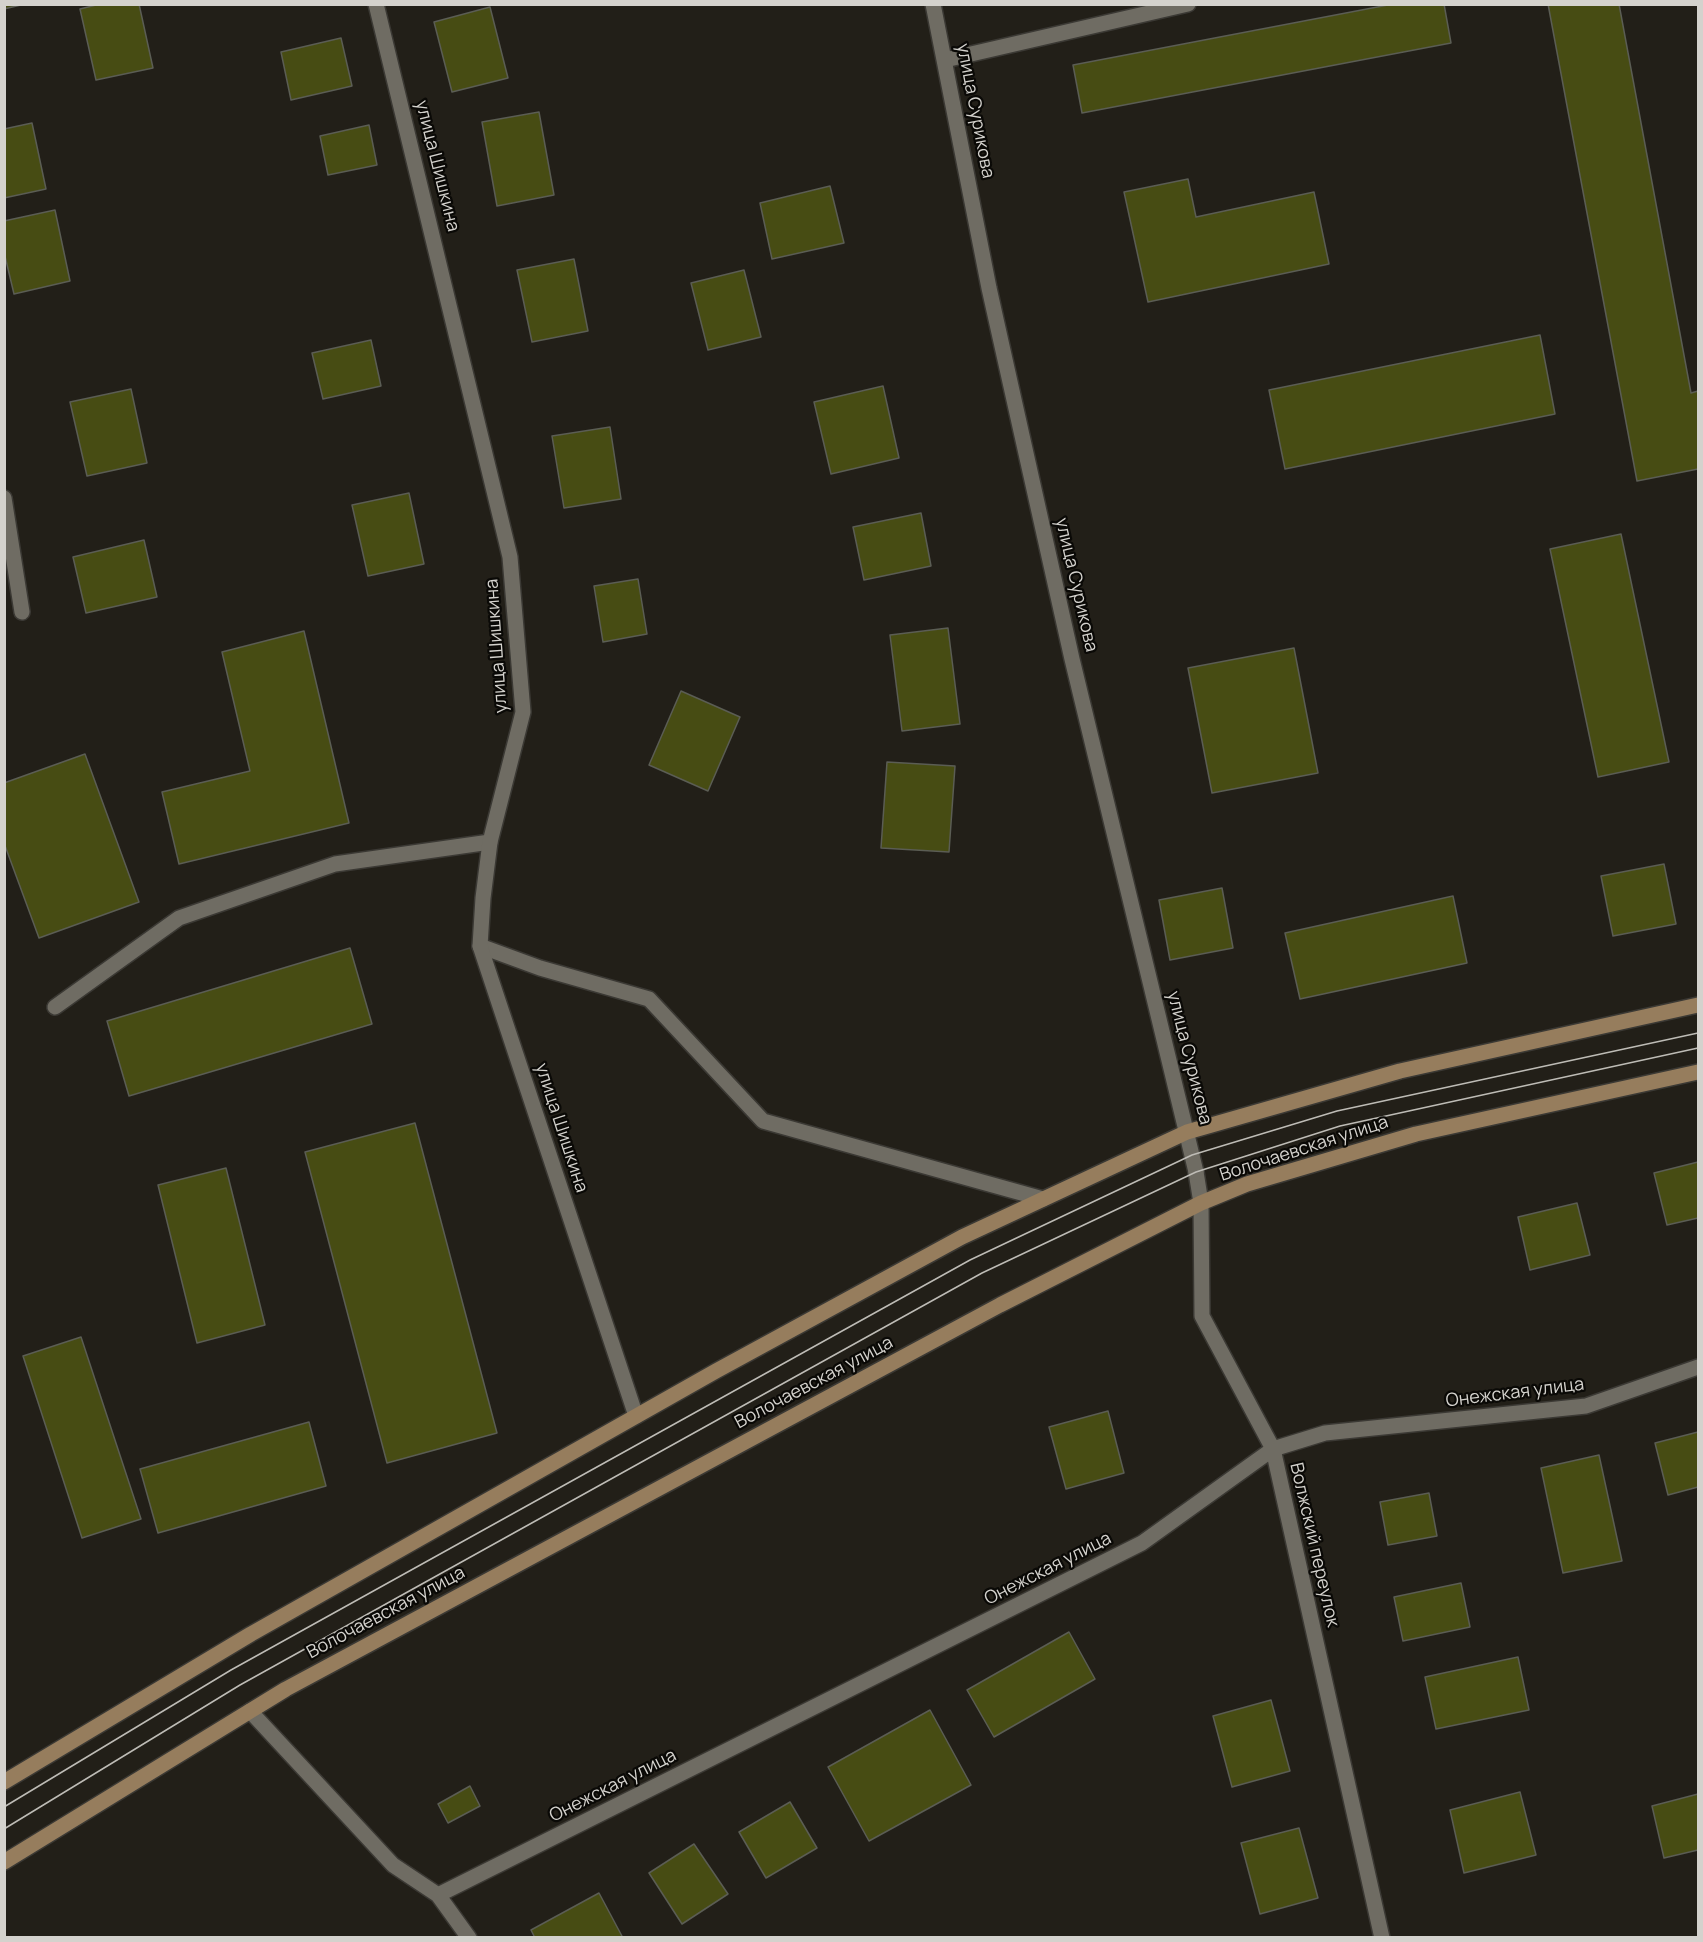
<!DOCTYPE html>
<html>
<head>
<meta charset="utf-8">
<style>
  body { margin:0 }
  #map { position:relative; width:1703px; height:1942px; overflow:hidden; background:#221f18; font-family:Manrope,sans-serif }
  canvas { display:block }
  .frame { position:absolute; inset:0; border:6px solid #d4d2cd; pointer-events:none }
</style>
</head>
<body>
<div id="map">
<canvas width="1703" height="1942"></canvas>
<div class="frame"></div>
</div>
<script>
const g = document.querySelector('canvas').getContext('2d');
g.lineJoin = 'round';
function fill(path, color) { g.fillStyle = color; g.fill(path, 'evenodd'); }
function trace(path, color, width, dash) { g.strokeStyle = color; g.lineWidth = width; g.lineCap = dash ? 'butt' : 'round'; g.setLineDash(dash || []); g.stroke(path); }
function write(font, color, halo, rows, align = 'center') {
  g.font = font + ' Manrope,sans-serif'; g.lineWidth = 4.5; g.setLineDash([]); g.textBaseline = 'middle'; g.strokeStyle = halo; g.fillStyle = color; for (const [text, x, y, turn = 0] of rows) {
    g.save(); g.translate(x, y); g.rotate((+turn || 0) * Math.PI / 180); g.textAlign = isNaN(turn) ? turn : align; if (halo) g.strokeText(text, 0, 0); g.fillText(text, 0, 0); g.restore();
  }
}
const building = new Path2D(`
  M4 4H25L4 9Z
  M100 4H139L153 68 96 80 80 9Z
  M1393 4H1444L1451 43 1082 113 1073 65Z
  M1548 4H1619L1691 393 1698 391V469L1637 481Z
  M490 7 508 78 452 92 434 22Z
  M341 38 352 86 291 100 281 52Z
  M539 112 554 195 497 206 482 122Z
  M32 123 46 189 4 198V129Z
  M369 125 377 165 328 175 320 136Z
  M1188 179 1196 217 1314 192 1329 264 1148 302 1124 192Z
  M830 186 844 243 772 259 760 203Z
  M55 210 70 281 14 294 4 252V221Z
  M574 259 588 331 532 342 517 270Z
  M744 270 761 337 708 350 691 283Z
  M1540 335 1555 414 1285 469 1269 390Z
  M371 340 381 386 323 399 312 353Z
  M883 386 899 458 831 474 814 402Z
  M131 389 147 463 87 476 70 402Z
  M610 427 621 499 564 508 552 436Z
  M409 493 424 564 368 576 352 505Z
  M921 513 931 566 864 580 853 527Z
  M1621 534 1669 762 1598 777 1550 549Z
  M144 540 157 597 86 613 73 557Z
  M638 579 647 634 603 642 594 586Z
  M948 628 960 724 902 731 890 635Z
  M304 631 349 823 179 864 162 792 250 771 222 652Z
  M1294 648 1318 773 1212 793 1188 668Z
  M681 691 740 717 708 791 649 765Z
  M85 754 139 902 39 938 4 843V783Z
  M887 762 955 766 949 852 881 848Z
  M1664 864 1676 924 1613 936 1601 876Z
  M1222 888 1233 948 1170 960 1159 900Z
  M1453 896 1467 963 1300 999 1285 933Z
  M350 948 372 1024 129 1096 107 1021Z
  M415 1123 497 1433 387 1463 305 1152Z
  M1698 1162V1218L1667 1225 1654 1173Z
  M226 1168 265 1325 197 1343 158 1185Z
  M1577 1203 1590 1255 1530 1270 1518 1217Z
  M81 1337 141 1519 82 1538 23 1356Z
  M1108 1411 1124 1473 1066 1489 1049 1427Z
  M309 1422 326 1486 158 1533 140 1469Z
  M1698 1432V1487L1668 1495 1655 1443Z
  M1599 1455 1622 1561 1563 1573 1541 1468Z
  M1429 1493 1437 1536 1388 1545 1380 1502Z
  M1461 1583 1470 1627 1403 1641 1394 1597Z
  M1069 1632 1095 1679 994 1737 967 1690Z
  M1518 1657 1529 1710 1436 1729 1425 1677Z
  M1271 1700 1290 1771 1232 1787 1213 1716Z
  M930 1710 971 1785 869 1841 828 1767Z
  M470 1786 480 1806 448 1823 438 1804Z
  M1520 1792 1536 1855 1464 1873 1450 1810Z
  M1698 1794V1850L1664 1858 1652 1806Z
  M790 1802 817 1848 766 1878 739 1832Z
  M1299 1828 1318 1898 1260 1914 1241 1843Z
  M694 1844 728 1894 682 1924 649 1873Z
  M599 1893 623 1938H535L531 1930Z`);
fill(building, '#474c13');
trace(building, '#5b5d54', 1.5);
const service = new Path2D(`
  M480 946 540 968 649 999 763 1121 1043 1199
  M55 1007 179 918 335 864 490 842`);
const minor = new Path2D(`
  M376 4 510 557 523 712 490 842 483 898 480 946 636 1416
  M945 60 1188 4
  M4 498 22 612
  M1196 1172 1201 1203 1202 1316 1273 1449 1382 1938
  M250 1711 393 1865 438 1895 469 1938
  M438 1895 1142 1543 1273 1449 1325 1433 1586 1406 1698 1367`);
const tertiary = new Path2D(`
  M933 4 989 288 1072 659 1196 1172`);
const secondary = new Path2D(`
  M4 1782 251 1634 716 1371 962 1237 1187 1132 1400 1071 1698 1005
  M4 1862 286 1689 1000 1305 1201 1203 1247 1184 1416 1134 1698 1072`);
trace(service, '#3b3934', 18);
trace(minor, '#3b3934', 18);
trace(tertiary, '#3b3934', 18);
trace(secondary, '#3b3934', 18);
trace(service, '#6f6c63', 15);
trace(minor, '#6f6c63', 15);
trace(tertiary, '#6f6c63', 15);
trace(secondary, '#967d5d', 15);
trace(new Path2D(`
  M4 1807 231 1670 970 1260 1192 1155 1337 1111 1698 1033
  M4 1829 240 1685 982 1273 1196 1172 1340 1126 1698 1048`), '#bebcb6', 1.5);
write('18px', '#d4d2cd', '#0a0906', [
  ["улица Сурикова",975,111,79],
  ["улица Шишкина",437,166,76],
  ["улица Сурикова",1076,585,77],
  ["улица Шишкина",497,646,-94],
  ["улица Сурикова",1189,1058,76],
  ["улица Шишкина",561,1128,72],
  ["Волочаевская улица",1304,1149,-18],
  ["Волочаевская улица",814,1383,-28],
  ["Онежская улица",1515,1393,-7],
  ["Волжский переулок",1314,1545,77],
  ["Онежская улица",1048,1569,-27],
  ["Волочаевская улица",386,1613,-28],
  ["Онежская улица",613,1786,-27]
]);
</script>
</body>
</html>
